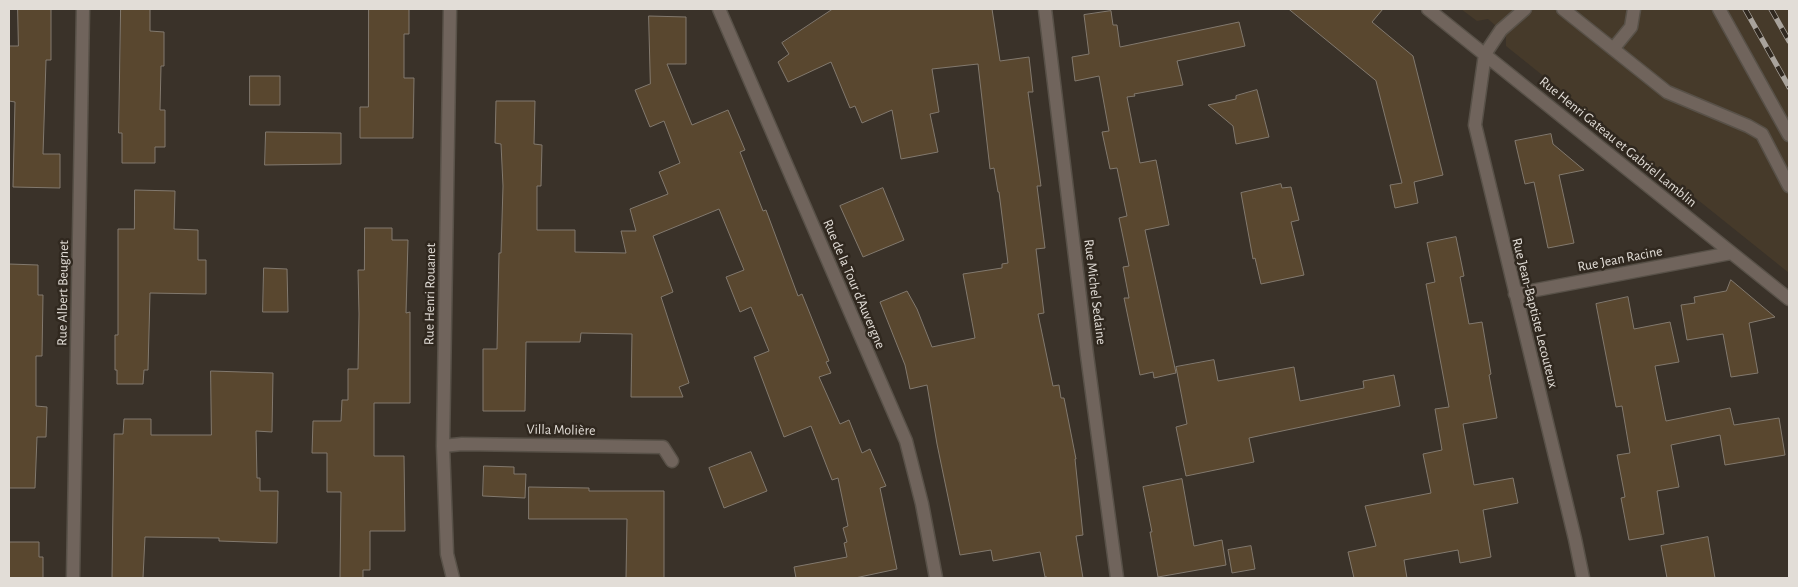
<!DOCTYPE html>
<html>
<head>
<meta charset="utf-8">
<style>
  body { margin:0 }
  #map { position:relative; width:1798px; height:587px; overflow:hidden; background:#3a3229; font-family:"Alegreya Sans",sans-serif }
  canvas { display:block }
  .frame { position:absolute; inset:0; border:10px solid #e2ddd7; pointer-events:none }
</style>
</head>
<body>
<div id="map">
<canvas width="1798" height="587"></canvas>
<div class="frame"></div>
</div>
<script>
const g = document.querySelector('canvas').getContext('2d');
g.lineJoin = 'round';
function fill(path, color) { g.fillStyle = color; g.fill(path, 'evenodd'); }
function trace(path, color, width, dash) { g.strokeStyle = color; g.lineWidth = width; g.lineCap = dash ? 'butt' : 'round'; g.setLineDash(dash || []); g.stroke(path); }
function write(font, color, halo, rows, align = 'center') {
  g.font = font + ' "Alegreya Sans",sans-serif'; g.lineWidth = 5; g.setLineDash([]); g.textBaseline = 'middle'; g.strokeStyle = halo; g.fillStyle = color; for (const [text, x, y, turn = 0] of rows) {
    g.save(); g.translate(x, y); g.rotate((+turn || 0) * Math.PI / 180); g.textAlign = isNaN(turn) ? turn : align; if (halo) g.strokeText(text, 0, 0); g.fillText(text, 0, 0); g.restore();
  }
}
fill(new Path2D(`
  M1461 9H1789V273L1506 46V35L1488 19 1477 21Z`), '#463a2a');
const building = new Path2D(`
  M18 9H51V60H46L43 154H60V188L13 187 15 102 9 101V46H18Z
  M121 9H150V31L164 32V66H161L160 110H165V147H155V163H122V133H119Z
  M369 9H409V34H404V78H414L413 138H360V107H368Z
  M833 9H992L1000 61 1029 57 1033 92H1028L1041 186H1037L1045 248 1036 249 1044 313 1038 314 1053 386 1059 385 1061 398H1064L1076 459H1075L1083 535 1076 536 1083 578H1047V577H1045L1040 552 993 561 991 550 960 555 937 444 927 385 910 389 905 365 880 302 907 291 917 309 932 347 975 338 963 274 1002 268V264L1008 263 999 192H998L994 168 990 169 978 64 932 69 939 112 930 114 938 152 901 159 892 110 862 123 855 106 850 108 831 62 788 82 778 62 789 54 782 43Z
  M1289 9H1383L1372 22 1413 56 1443 175 1414 182 1418 203 1395 208 1390 185 1402 183 1376 81Z
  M1111 11 1113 25H1117L1120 47 1239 22 1245 46 1177 61 1183 85 1134 94 1135 96 1127 97 1140 163 1156 160 1169 225 1145 230 1176 373 1154 378 1153 372 1140 375 1124 298H1129L1123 267 1129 266 1119 218 1127 216 1117 168 1110 169 1102 132 1109 131 1099 76 1075 81 1072 57 1089 54 1084 15Z
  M649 16 686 17V64H667L692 125 728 110 745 150 740 152 763 211 766 210 798 296 802 294 829 361 826 362 831 373 819 377 840 424 849 420 862 453 870 449 886 486 880 488 897 569 855 578H796L794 567 847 557 844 543 847 542 843 528 848 526 838 478 832 480 811 426 784 437 754 357 769 351 751 307 740 312 726 277 744 270 719 209 653 236 673 292 661 297 689 383 679 387 683 397H631L632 334 581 333 580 342H526L525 411H483V349H497L499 253H501L503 186 501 144 495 143 496 101H535L534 144 542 145 541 186H537V230H575V252L626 253 621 231H636L630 209 668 194 659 172 680 163 664 121 650 127 635 90 650 84Z
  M250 76H280V105H250Z
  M1257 90 1269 137 1236 144 1233 126 1208 105 1236 99V96Z
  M266 132 341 133V164L265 165Z
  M1551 134 1553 144 1584 170 1559 175 1574 243 1548 248 1534 182 1525 184 1515 141Z
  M1281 184 1282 188 1291 187 1299 220 1291 222 1304 275 1261 284 1255 258 1253 259 1241 193Z
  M883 188 904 240 863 257 840 206Z
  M135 190 175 191 174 229 198 230V260H206V294L150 293 148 370H144L143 384H117V370H115V335H118V229H134Z
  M365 228H392V240H408L406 313 410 312V403H374V456H404L405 531H370V570H363V578H340L341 492H327V453H312L313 421H341L342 400H348V369H358L359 314 358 270H364Z
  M1456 237 1464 276 1460 277 1469 324 1482 322 1491 374 1489 375 1497 418 1463 424 1474 485 1513 478 1518 503 1483 510 1491 557 1460 563 1458 550 1404 560 1407 578H1354L1348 552 1376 546 1365 506 1431 493 1423 454 1442 450 1435 409 1449 407 1426 284 1435 282 1427 243Z
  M9 264 38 265V295H43L42 356H36V406L47 407 46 437H37L35 488H9Z
  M264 268 287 269 288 312H263Z
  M1731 280 1775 317 1749 323 1758 373 1731 377 1723 334 1687 340 1681 305 1695 303 1694 297 1726 291Z
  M1628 297 1634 329 1670 322 1679 362 1655 366 1666 421 1730 408 1734 425 1779 418 1785 455 1725 465 1720 435 1671 445 1679 487 1657 491 1664 534 1629 540 1621 498 1625 497 1617 455 1630 453 1622 406 1616 407 1596 304Z
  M1214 360 1218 381 1294 367 1300 401 1364 388 1363 381 1394 375 1400 406 1249 438 1254 462 1186 476 1176 427 1187 424 1176 367Z
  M211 371 273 373 272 432 256 431 257 478H260V491H278L277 543 219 541V538L145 537 143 578H112L114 434H123L124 419H151V435H211Z
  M751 452 767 491 724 508 709 468Z
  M484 466 514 467V474H526L525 498 483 496Z
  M1182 479 1194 546 1222 540 1226 565 1158 577 1150 532H1152L1143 487Z
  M529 487 589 488V491H664V578H626L627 519H529Z
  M1708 537 1715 578H1667L1661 546Z
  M10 542H39V557H43V578H9Z
  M1251 546 1255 569 1232 573 1228 550Z`);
fill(building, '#59472f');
trace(building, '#82796e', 1);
const minor = new Path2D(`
  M450 9 443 446 447 554 453 578
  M719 9 906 441 922 504 936 578
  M1045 9 1087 355 1117 578
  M1428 9 1789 299
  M1525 9 1501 30 1485 54 1475 125 1575 539 1583 578
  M1563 9 1667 92 1748 126 1762 134 1789 186
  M1719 9 1789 135
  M1613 49 1631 27 1634 9
  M1515 294 1731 253
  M443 446 462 444 663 447 672 461
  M73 578 83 9`);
trace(minor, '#585148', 15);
trace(minor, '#70645c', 12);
const rail = new Path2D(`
  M1745 9 1789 87
  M1771 9 1789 41`);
trace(rail, '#a9a39c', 5.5);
trace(rail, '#30281f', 4, [11]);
write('14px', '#e2ddd7', '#30281f', [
  ["Rue Henri Gateau et Gabriel Lamblin",1618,142,39],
  ["Rue Jean Racine",1620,259,-11],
  ["Rue de la Tour d'Auvergne",854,284,67],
  ["Rue Michel Sedaine",1095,292,83],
  ["Rue Albert Beugnet",63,293,-89],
  ["Rue Henri Rouanet",430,294,-89],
  ["Rue Jean-Baptiste Lecouteux",1535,313,76],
  ["Villa Molière",561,430,1]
]);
</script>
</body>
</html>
